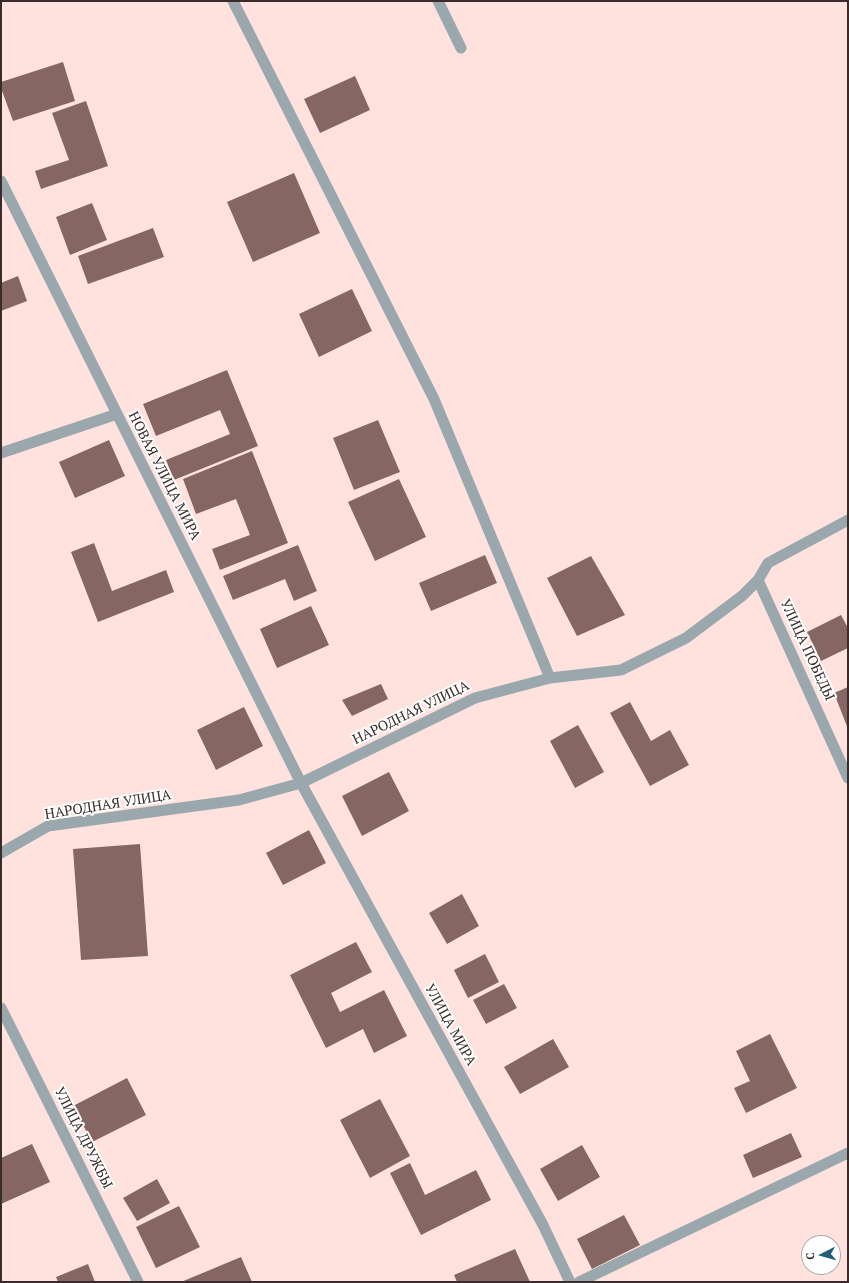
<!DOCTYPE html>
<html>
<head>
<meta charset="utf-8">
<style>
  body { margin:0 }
  #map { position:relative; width:849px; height:1283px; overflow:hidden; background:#ffe2de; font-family:"PT Serif",serif }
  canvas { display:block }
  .frame { position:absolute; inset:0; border:2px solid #392c2a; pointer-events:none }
  .north { position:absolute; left:801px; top:1235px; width:40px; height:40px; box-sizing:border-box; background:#fff; border:1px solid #b0abaa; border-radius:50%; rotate:264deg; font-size:11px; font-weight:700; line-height:16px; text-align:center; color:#392c2a }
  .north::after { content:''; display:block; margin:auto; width:14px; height:18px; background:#225f76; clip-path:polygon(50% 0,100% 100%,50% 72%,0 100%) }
</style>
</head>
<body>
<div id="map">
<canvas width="849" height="1283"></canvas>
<div class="frame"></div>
<div class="north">С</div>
</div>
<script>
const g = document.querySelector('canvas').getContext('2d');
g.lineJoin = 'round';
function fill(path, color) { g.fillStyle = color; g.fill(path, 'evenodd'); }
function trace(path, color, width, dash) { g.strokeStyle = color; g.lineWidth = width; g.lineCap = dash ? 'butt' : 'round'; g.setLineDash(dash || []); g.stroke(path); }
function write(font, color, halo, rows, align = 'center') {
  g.font = font + ' "PT Serif",serif'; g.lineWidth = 4; g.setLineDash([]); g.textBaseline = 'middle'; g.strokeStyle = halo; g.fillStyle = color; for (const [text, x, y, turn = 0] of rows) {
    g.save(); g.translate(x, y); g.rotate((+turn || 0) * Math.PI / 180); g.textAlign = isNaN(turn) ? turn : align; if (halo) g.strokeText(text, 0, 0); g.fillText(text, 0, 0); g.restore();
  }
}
fill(new Path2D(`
  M63 62 75 101 13 121 1 88V82Z
  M355 76 370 110 320 133 304 99Z
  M86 101 108 166 41 189 35 171 69 160 52 113Z
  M294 173 320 233 253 262 227 202Z
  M92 203 107 240 70 255 56 217Z
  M153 228 164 257 88 284 78 256Z
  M18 276 27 301 1 311V283Z
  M352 289 372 331 319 357 299 314Z
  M227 370 258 446 174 480 166 460 230 434 220 410 156 436 143 404Z
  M378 420 400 472 354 490 333 438Z
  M109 440 125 476 75 498 59 462Z
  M252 451 288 543 220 570 212 549 250 535 236 499 196 514 183 479Z
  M399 479 426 537 375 561 348 502Z
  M94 543 112 591 166 570 174 592 98 622 71 552Z
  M298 545 317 591 294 601 285 579 233 600 223 576Z
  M485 555 497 583 431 611 419 583Z
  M591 556 625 615 577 636 547 578Z
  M311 606 329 645 277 668 260 629Z
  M841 615 848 628V648L821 661 807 632Z
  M381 684 388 699 352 716 342 700Z
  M848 687V729L834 693Z
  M630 702 651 741 670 730 689 765 650 786 610 713Z
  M244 707 263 746 216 770 197 730Z
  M578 725 604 772 575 788 550 741Z
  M389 772 409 811 362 836 342 796Z
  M309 830 326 863 283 885 266 853Z
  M140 844 148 956 81 960 73 849Z
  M462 894 479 926 447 944 429 913Z
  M356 942 372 972 331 993 340 1012 384 990 407 1036 374 1053 363 1029 326 1048 290 975Z
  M485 954 499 982 468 998 454 970Z
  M504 984 517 1008 486 1024 473 1000Z
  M770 1034 797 1088 746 1113 734 1088 750 1081 736 1051Z
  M553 1039 569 1067 520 1094 504 1067Z
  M127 1078 146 1115 92 1142 73 1106Z
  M380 1099 410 1156 370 1178 340 1120Z
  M791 1133 802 1157 753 1178 743 1155Z
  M32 1144 50 1182 1 1204V1158Z
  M582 1145 600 1177 558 1201 540 1169Z
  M410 1163 425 1195 476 1170 491 1200 421 1235 390 1173Z
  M157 1179 170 1203 137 1221 123 1198Z
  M179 1206 200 1247 156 1268 136 1227Z
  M624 1215 640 1245 592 1269 577 1239Z
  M515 1249 530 1282H457L454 1275Z
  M241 1257 252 1282H181Z
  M88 1264 95 1282H58L56 1277Z`), '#866663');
trace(new Path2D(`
  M233 1 434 399 550 678
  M438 1 461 48
  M1 181 301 783 543 1225 570 1282
  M1 453 117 414
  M758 580 848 778
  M1 853 48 826 239 800 301 783 475 698 550 678 621 670 686 638 742 596 758 580 768 563 848 520
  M1 1008 138 1282
  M579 1282 848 1153`), '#9aa8ae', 11);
write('14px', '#392c2a', '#fff', [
  ["НОВАЯ УЛИЦА МИРА",164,476,63],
  ["УЛИЦА ПОБЕДЫ",807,650,65],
  ["НАРОДНАЯ УЛИЦА",411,713,-26],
  ["НАРОДНАЯ УЛИЦА",108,805,-9],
  ["УЛИЦА МИРА",450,1025,61],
  ["УЛИЦА ДРУЖБЫ",83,1138,63]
]);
</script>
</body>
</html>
